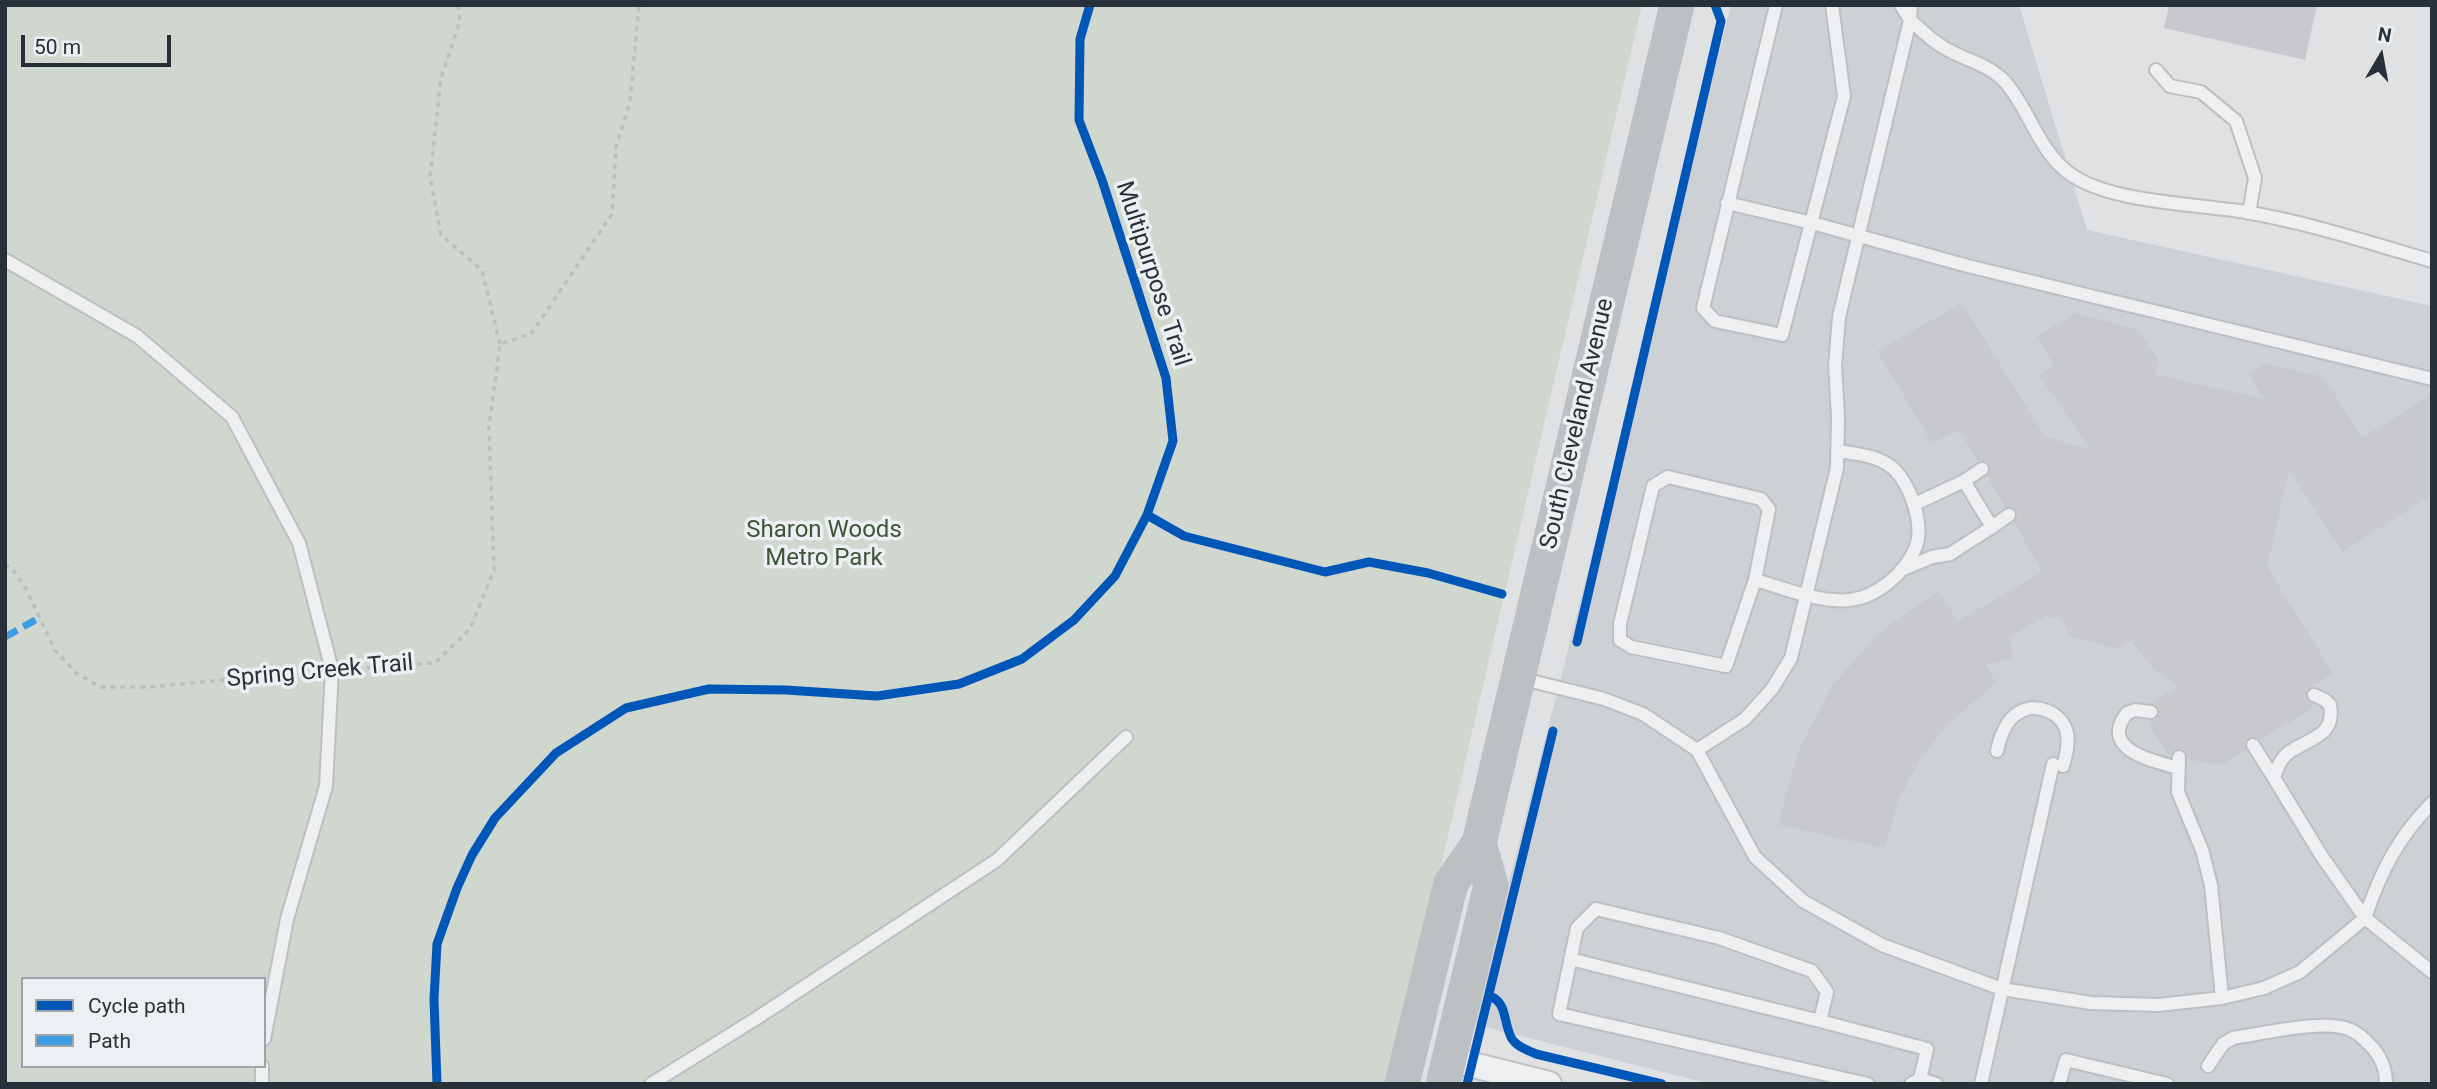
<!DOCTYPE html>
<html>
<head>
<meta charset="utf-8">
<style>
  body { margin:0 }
  #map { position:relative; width:2437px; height:1089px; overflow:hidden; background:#dfe1e3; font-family:Roboto,sans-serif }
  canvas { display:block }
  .frame { position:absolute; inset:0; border:7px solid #28303a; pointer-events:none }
  .legend { position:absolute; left:21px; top:977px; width:245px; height:91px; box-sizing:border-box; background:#ecf0f3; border:2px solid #9ea3a9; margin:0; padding:9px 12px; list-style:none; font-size:21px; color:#28303a }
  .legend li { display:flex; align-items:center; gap:14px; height:35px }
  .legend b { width:35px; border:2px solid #9ea3a9 }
  .north { position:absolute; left:2346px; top:21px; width:70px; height:70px; -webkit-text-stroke:5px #ecf0f3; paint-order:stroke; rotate:10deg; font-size:19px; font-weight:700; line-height:28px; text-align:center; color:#28303a }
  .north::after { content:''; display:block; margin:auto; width:24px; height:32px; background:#28303a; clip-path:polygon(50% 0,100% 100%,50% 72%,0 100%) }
  .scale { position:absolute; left:21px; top:35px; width:150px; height:32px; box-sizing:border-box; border:4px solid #28303a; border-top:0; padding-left:9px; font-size:21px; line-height:24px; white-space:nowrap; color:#28303a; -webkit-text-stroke:5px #ecf0f3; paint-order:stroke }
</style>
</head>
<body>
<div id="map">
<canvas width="2437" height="1089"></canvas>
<div class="frame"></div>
<ul class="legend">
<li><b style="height:9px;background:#0057b8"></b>Cycle path</li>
<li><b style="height:9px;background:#3d9de2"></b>Path</li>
</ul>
<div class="north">N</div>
<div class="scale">50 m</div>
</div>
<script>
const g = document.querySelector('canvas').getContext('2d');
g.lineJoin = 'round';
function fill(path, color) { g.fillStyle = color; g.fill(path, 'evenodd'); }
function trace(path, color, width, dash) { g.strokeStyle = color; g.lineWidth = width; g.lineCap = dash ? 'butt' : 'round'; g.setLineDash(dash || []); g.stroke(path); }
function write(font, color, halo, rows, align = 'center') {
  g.font = font + ' Roboto,sans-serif'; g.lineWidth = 7; g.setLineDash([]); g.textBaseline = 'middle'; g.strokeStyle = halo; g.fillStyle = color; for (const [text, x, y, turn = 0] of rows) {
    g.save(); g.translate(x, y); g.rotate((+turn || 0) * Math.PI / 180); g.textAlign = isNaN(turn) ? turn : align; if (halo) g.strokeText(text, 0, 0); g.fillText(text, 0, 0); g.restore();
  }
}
fill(new Path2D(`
  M1731 5H2019L2087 230 2432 306V1084H1711L1473 1024Z`), '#cdd1d6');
fill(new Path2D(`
  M5 5H1642L1390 1084H5ZM23 979H264V1066H23Z`), '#d0d7cf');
fill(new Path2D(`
  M2169 5H2317L2305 60 2164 28Z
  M1962 303 2045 437 2090 449 2039 375 2054 365 2037 336 2076 313 2137 329 2159 361 2155 374 2263 399 2249 373 2266 363 2324 377 2362 438 2432 394V494L2343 552 2289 470 2267 567 2333 673 2306 691 2307 699 2312 704 2311 709 2260 740 2256 737H2249L2245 742 2246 750 2219 766 2188 759 2186 752 2180 748 2168 754 2149 725 2150 721 2155 720 2160 714 2159 708 2153 703V700L2179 687 2154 670 2131 641 2117 649 2070 636 2062 619 2046 616 2009 637 2014 659 1986 664 1996 683 1948 724 1919 761 1898 801 1885 848 1778 825 1798 752 1832 686 1879 633 1938 591 1958 621 2042 572 2014 522 2017 518 2016 511 2012 507H2005L1987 476 1991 469 1989 464 1982 460 1978 461 1959 430 1932 443 1877 351Z`), '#c7c9cc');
const lane = new Path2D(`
  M1776 5 1703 308 1715 321 1782 335 1844 96 1832 5
  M1901 5 1910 20 1911 5
  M2156 70 2170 86 2201 92 2236 121 2255 178 2249 213
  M1727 203 1812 223 1968 266 2432 379
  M5 260 137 336 232 417 299 543 332 670 326 786 287 919 264 1039
  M1964 481 1982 469
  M1992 527 2009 515
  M1901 570 1932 557 1950 554 1992 527 1964 481 1915 504
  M1755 580 1769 509 1761 499 1668 477 1653 486 1620 624V640L1631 647 1726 666 1755 580C1784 588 1819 603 1849 600 1876 598 1905 573 1915 549 1925 526 1911 486 1894 469 1879 455 1856 454 1838 451
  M1519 678 1604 699 1643 714 1697 750 1755 857 1803 901 1882 945 2002 989 2091 1003 2158 1005 2222 998 2264 988 2300 972 2365 918 2432 972
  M2151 712 2135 710 2127 713C2098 750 2154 761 2178 768
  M2253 745 2274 778C2277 769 2280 760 2287 754 2307 738 2336 738 2330 705L2325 700 2314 695
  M1697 750 1745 719 1772 689 1791 658 1837 468 1838 417 1835 366 1839 317 1910 20C1920 29 1931 40 1943 47 1965 61 1989 63 2007 84 2033 116 2041 160 2080 180 2123 203 2197 204 2246 212 2309 223 2371 243 2432 261
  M1997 751C2000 737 2005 721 2018 713 2036 701 2063 713 2067 733 2069 745 2066 755 2063 766
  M2179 757 2178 792 2202 850 2211 885 2222 998
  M2274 778 2321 855 2365 918
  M2365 918C2380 873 2398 837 2432 803
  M1570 959 1820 1021
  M2208 1066 2223 1044 2233 1038C2261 1034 2324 1019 2348 1029 2357 1032 2363 1038 2370 1045 2380 1055 2386 1069 2386 1084
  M262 1084V1066
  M651 1084 757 1018 997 860 1126 737
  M1868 1084 1559 1014 1577 928 1596 909 1719 938 1812 971 1827 992 1820 1021 1927 1049 1920 1079
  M1911 1084 1920 1079 1936 1084
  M1981 1084 2053 764
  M2059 1084 2066 1060 2167 1084`);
const street = new Path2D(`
  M1449 1059 1549 1084`);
trace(lane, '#bdbfc1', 16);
trace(street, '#bdbfc1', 28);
trace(new Path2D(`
  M458 5 460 21 441 78 430 176 441 235 482 270 500 344
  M5 564 12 568 26 589 55 650 76 673 101 687H151L315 671
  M347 669 435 663 470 629 494 570 489 427 500 344 531 334 612 214 616 147 630 102 639 5`), '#bdc0c2', 3.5, [5, 5]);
trace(lane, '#eeeff0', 12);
trace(street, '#eeeff0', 24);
trace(new Path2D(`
  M1402 1084 1451 883 1479 843 1677 5
  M1443 1084 1491 885 1479 843`), '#bdc0c3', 35);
trace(new Path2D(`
  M5 637 39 618`), '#3d9de2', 7, [14, 7]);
trace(new Path2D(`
  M1147 515 1184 536 1325 572 1369 562 1428 573 1502 594
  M1577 642 1721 21 1715 5
  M1490 996C1508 1003 1503 1024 1512 1039 1517 1047 1528 1050 1536 1054L1662 1084
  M437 1084 434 999 437 944 457 888 472 855 495 818 556 753 626 708 709 689 786 690 877 696 959 684 1022 659 1074 620 1115 576 1147 515 1173 441 1166 378 1102 180 1079 120 1080 39 1090 5
  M1467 1084 1553 731`), '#0057b8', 9);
write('24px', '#28303a', '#ecf0f3', [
  ["Multipurpose Trail",1152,274,72],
  ["South Cleveland Avenue",1578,424,-77],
  ["Spring Creek Trail",320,672,-5]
]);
write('24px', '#3e5537', '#ecf0f3', [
  ["Sharon Woods",824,531],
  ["Metro Park",824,559]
]);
</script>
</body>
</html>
